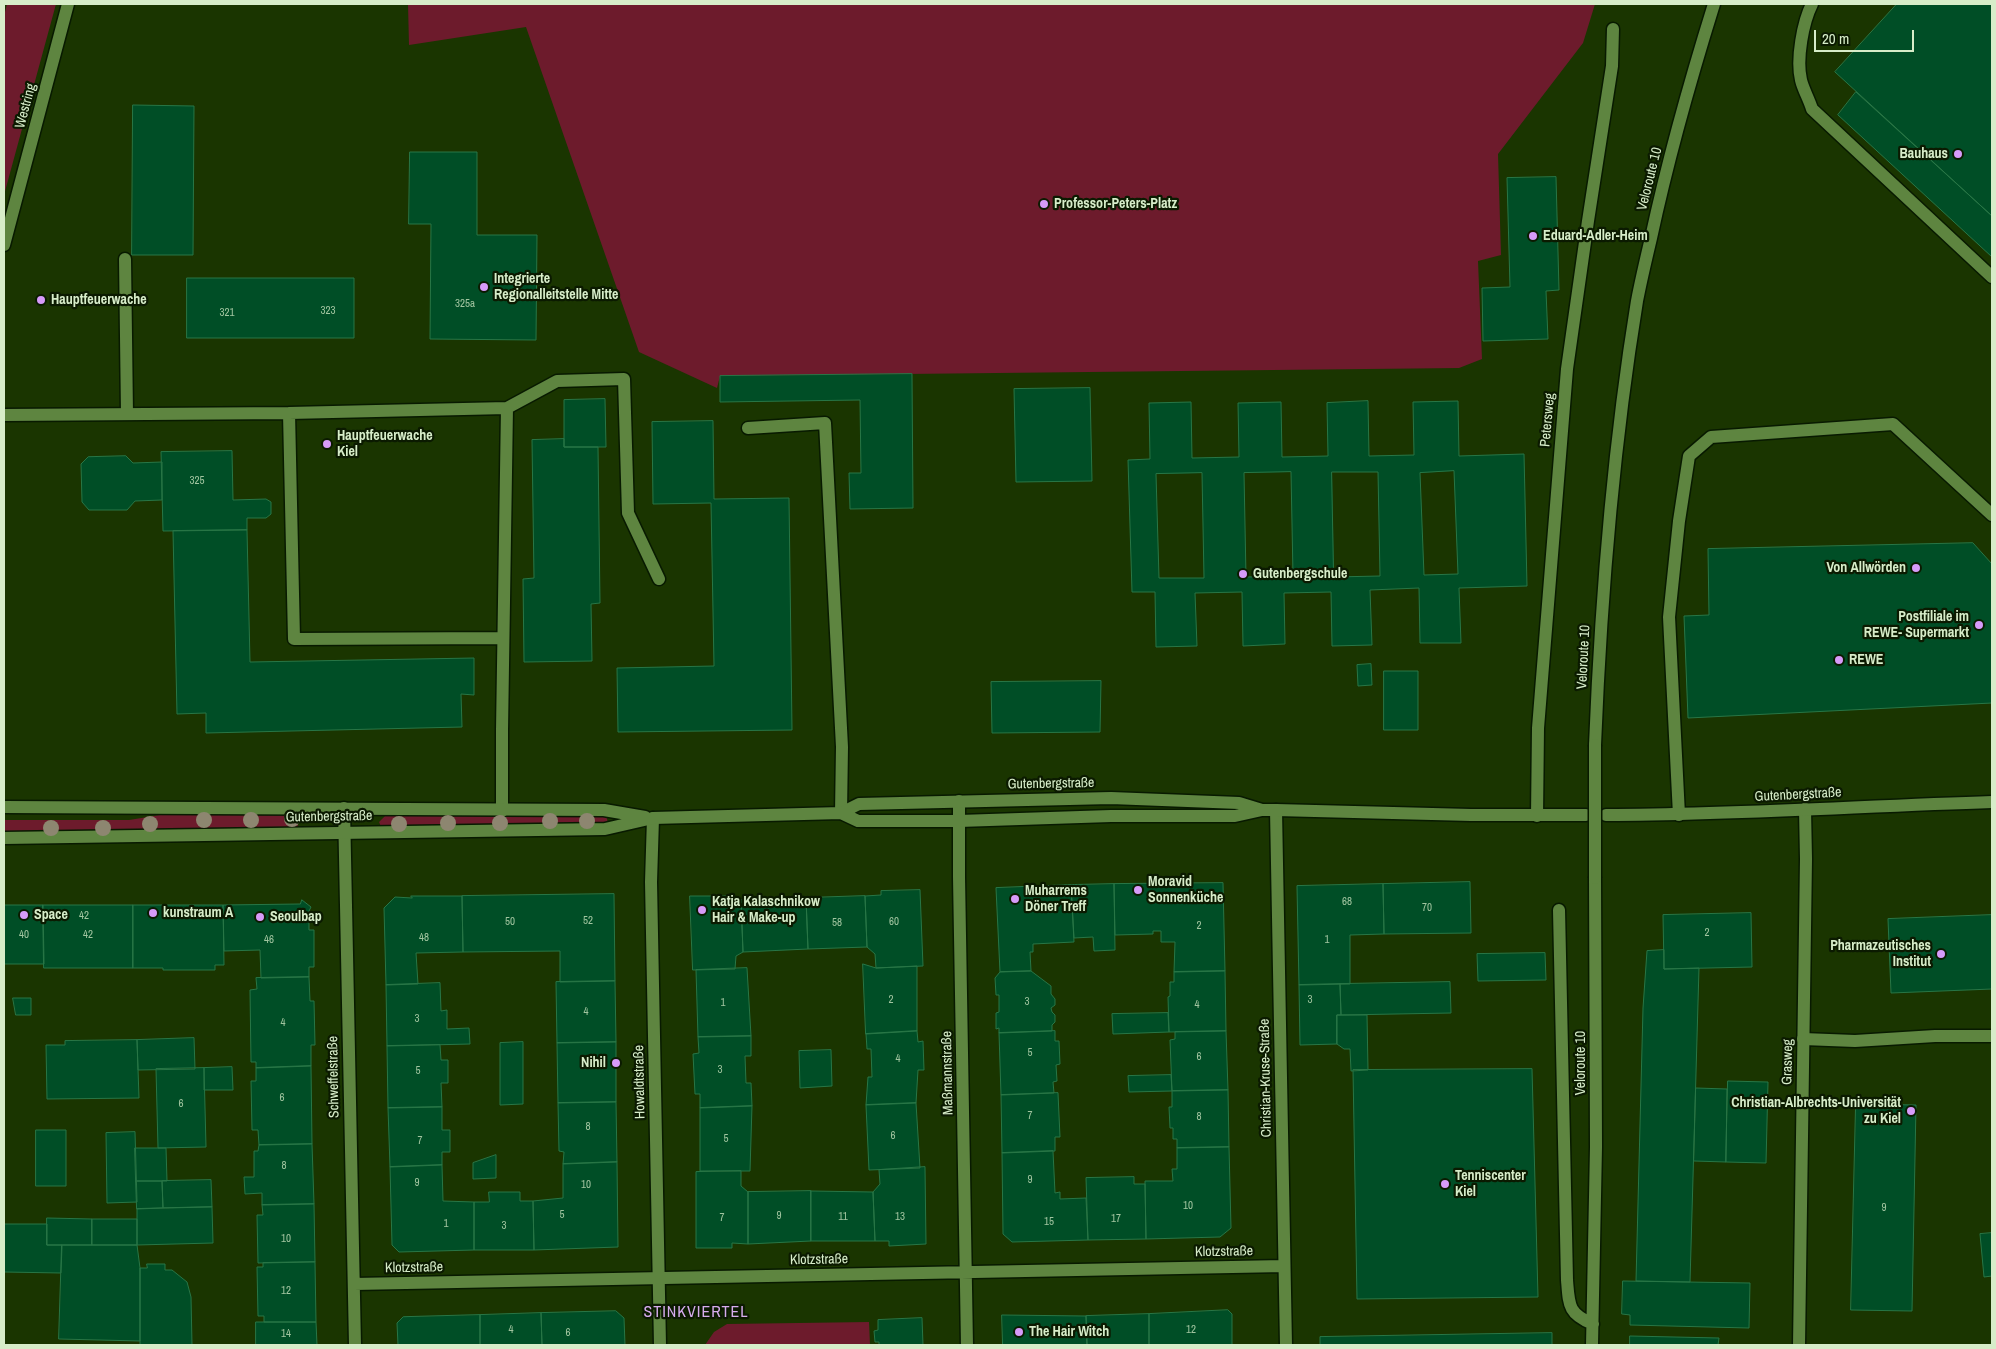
<!DOCTYPE html>
<html>
<head>
<meta charset="utf-8">
<style>
  body { margin:0 }
  #map { position:relative; width:1996px; height:1349px; overflow:hidden; background:#1a3500; font-family:"Archivo Narrow",sans-serif }
  canvas { display:block }
  .frame { position:absolute; inset:0; border:5px solid #d7edc9; pointer-events:none }
  .scale { position:absolute; left:1814px; top:30px; width:100px; height:22px; box-sizing:border-box; border:2px solid #d7edc9; border-top:0; padding-left:6px; font-size:15px; line-height:18px; white-space:nowrap; color:#d7edc9; -webkit-text-stroke:4px #0b1a00; paint-order:stroke }
</style>
</head>
<body>
<div id="map">
<canvas width="1996" height="1349"></canvas>
<div class="frame"></div>
<div class="scale">20 m</div>
</div>
<script>
const g = document.querySelector('canvas').getContext('2d');
g.lineJoin = 'round';
function fill(path, color) { g.fillStyle = color; g.fill(path, 'evenodd'); }
function trace(path, color, width, dash) { g.strokeStyle = color; g.lineWidth = width; g.lineCap = dash ? 'butt' : 'round'; g.setLineDash(dash || []); g.stroke(path); }
function write(font, color, halo, rows, align = 'center') {
  g.font = font + ' "Archivo Narrow",sans-serif'; g.lineWidth = 4.5; g.setLineDash([]); g.textBaseline = 'middle'; g.strokeStyle = halo; g.fillStyle = color; for (const [text, x, y, turn = 0] of rows) {
    g.save(); g.translate(x, y); g.rotate((+turn || 0) * Math.PI / 180); g.textAlign = isNaN(turn) ? turn : align; if (halo) g.strokeText(text, 0, 0); g.fillText(text, 0, 0); g.restore();
  }
}
fill(new Path2D(`
  M7 4H56L4 195V16Z
  M408 4H1595L1583 43 1498 154 1501 255 1478 261 1482 359 1459 368 720 376 717 388 639 352 526 27 409 45Z
  M297 810 298 830 4 835V820H129L185 811Z
  M391 814 606 815 608 823 382 829 379 822 385 816Z
  M869 1322 870 1345H705L714 1332 727 1324Z`), '#6d1b2c');
const building = new Path2D(`
  M1897 4H1992V216L1835 72Z
  M1856 92 1992 216V257L1838 115Z
  M133 105 194 106 193 255H132Z
  M410 152H477V235H537L536 340 430 339 431 224H409Z
  M1556 177 1559 290 1546 291 1548 339 1483 341 1482 288 1510 287 1507 178Z
  M187 278H354V338H187Z
  M912 374 913 508 850 509 849 473H861L860 400 720 402V376Z
  M1090 388 1092 481 1016 482 1014 389Z
  M605 399 606 447H564V400Z
  M1368 401 1369 456 1414 455 1413 402 1458 401 1459 456 1524 454 1527 586 1459 588 1461 643H1420L1419 588 1370 590 1372 645 1332 646 1331 592 1284 593 1285 644 1243 646 1242 592 1195 593 1197 646 1156 647 1155 592H1132L1128 460 1150 459 1149 403 1191 402 1192 458 1239 457 1238 403 1281 402 1282 457 1328 456 1327 403ZM1454 471 1458 574 1424 575 1420 473ZM1291 472 1293 576 1246 577 1244 473ZM1332 472H1378L1380 576 1334 577ZM1202 473 1204 578H1159L1156 474Z
  M713 421 714 499 789 498 792 730 618 732 617 668 714 666 711 503 653 504 652 422Z
  M564 439V447H598L600 603 591 604 592 661 524 662 523 579 534 578 532 440Z
  M232 451 233 500 266 499 271 502V514L266 518H247V530L163 531 161 452Z
  M126 456 133 463 162 462V500L135 501 127 510H89L82 502 81 464 88 457Z
  M247 530 250 662 474 658V695L461 694 462 727 206 733V713L177 714 173 531Z
  M1973 543 1992 564V703L1688 718 1684 616 1709 615 1708 549Z
  M1371 664 1372 685 1358 686 1357 665Z
  M1384 671H1418V730H1384Z
  M1101 681 1100 732 992 733 991 682Z
  M1470 882 1471 933 1384 934 1383 884Z
  M1223 883 1225 971 1174 972 1175 942H1161V931H1153V934L1115 935 1114 884Z
  M1114 884 1115 950 1094 951 1093 937 1074 938 1071 885Z
  M1383 884 1384 934 1350 935V984L1299 985 1297 886Z
  M1071 885 1074 942 1033 944V952H1030L1031 971 1000 972 996 888Z
  M920 890 923 966 876 968 875 954 867 947 865 896 881 895V891Z
  M614 894 615 981 560 982V951L463 952 462 896Z
  M411 896H462L463 952 416 953 418 984 386 985 384 908 395 897 412 898Z
  M690 896H727V901L741 900 743 952 736 956 735 969 693 970Z
  M865 896 867 947 808 949 806 898Z
  M806 898 808 949 743 952 741 900Z
  M302 900 311 907 309 911V930H314V967H309V977L261 978 260 950 224 951 223 905 300 904Z
  M4 905H43L44 964H4Z
  M43 905H133V968H44Z
  M133 905H223L224 965H215V970H163V968H133Z
  M1751 913 1752 967 1664 969 1663 915Z
  M1992 915V989L1891 993 1888 919Z
  M1664 950V969L1699 968 1690 1282 1636 1281 1643 1008 1647 951Z
  M1545 953 1546 980 1478 981 1477 954Z
  M863 964 876 968 917 966V1031L866 1034Z
  M747 968 751 1036 698 1037 696 970Z
  M1031 971 1051 986V994L1055 999V1005L1051 1008 1052 1012 1055 1015V1022L1052 1025V1031L999 1033V1028L996 1029V1013L999 1012V995H996L995 978 1000 972Z
  M1225 971 1226 1031 1169 1032 1168 997 1170 996V982H1174V972Z
  M309 977 310 1001H314L315 1045H311V1066L256 1068V1062H251L250 990 257 989 256 978Z
  M615 981 616 1042 557 1043 556 982Z
  M1450 982 1451 1013 1341 1015 1340 984Z
  M440 983 441 1011 447 1010V1029L469 1028 470 1044 387 1046 386 985Z
  M1340 984 1341 1015H1337V1044L1300 1045 1299 985Z
  M13 998H31V1015H16Z
  M1168 1013 1169 1032 1113 1034 1112 1014Z
  M1337 1015H1367L1368 1070 1351 1071 1350 1049H1344L1337 1044Z
  M917 1031 918 1042 923 1041 924 1070H918L916 1103 866 1105 868 1077H872L871 1049H867L866 1034Z
  M1055 1031V1041H1059L1060 1064 1056 1065 1057 1081 1053 1082 1054 1093 1001 1095 999 1033Z
  M1226 1031 1228 1090 1172 1091 1170 1040 1175 1039V1032Z
  M751 1036V1056H745L746 1083H751L752 1106 700 1108V1094H695L693 1054 699 1053 698 1037Z
  M194 1038 195 1069 138 1070 137 1040Z
  M137 1040 139 1098 47 1099 46 1045H65V1041Z
  M523 1042V1104L500 1105V1043Z
  M616 1042V1102L558 1103 557 1043Z
  M440 1045 441 1060H448V1083H441L442 1107 388 1108 387 1046Z
  M831 1050 832 1086 800 1088 799 1051Z
  M311 1066 312 1144 259 1145 258 1130H252L251 1081H256V1068Z
  M232 1067 233 1090H204V1068Z
  M204 1068 206 1147 158 1148 156 1069Z
  M1532 1069 1538 1297 1357 1299 1353 1070Z
  M1171 1075 1172 1091 1129 1092 1128 1076Z
  M1728 1081 1768 1082 1766 1163 1726 1162Z
  M1696 1088 1727 1089 1726 1162 1694 1161Z
  M1228 1090 1229 1147 1177 1148V1139H1173V1128H1170L1169 1107H1172V1091Z
  M1058 1093 1060 1137H1055V1151L1002 1153 1001 1095Z
  M616 1102 617 1162 563 1164 564 1152 559 1151 558 1103Z
  M916 1103 920 1168 869 1170 866 1105Z
  M1856 1104 1916 1105 1912 1311 1851 1310Z
  M752 1106 750 1171H700V1108Z
  M442 1107V1130H450V1152H442V1165L390 1167 388 1108Z
  M36 1130H66V1186H36Z
  M135 1132 137 1202 107 1203 106 1133Z
  M312 1144 314 1204 262 1205V1193L245 1194 244 1177H254V1151H258L259 1145Z
  M1229 1147 1231 1228 1220 1237 1146 1239 1145 1181H1173L1172 1169H1177V1148Z
  M135 1148H166L167 1181H136Z
  M1053 1151 1055 1193 1060 1192V1199L1086 1198 1088 1240 1012 1242 1003 1234 1002 1153Z
  M496 1155V1178L473 1179V1163Z
  M617 1162 618 1247 534 1250 533 1201 563 1198V1164Z
  M442 1165 443 1201 474 1202V1250L399 1252 392 1245 390 1167Z
  M925 1167 926 1244 889 1246V1241H875L873 1192 880 1184 879 1170Z
  M741 1171V1186L748 1192V1244L732 1243V1248H696V1172Z
  M1134 1177V1184H1145L1146 1239 1088 1240 1086 1178Z
  M211 1180 212 1207 163 1208 162 1181Z
  M136 1181H162L163 1208 137 1209Z
  M811 1191 873 1192 875 1241H811Z
  M811 1191V1241L748 1244V1192Z
  M489 1192H520V1201H533L534 1250H474V1202H489Z
  M314 1204 315 1262 258 1263 257 1215H263L262 1205Z
  M212 1207 213 1243 137 1245V1209Z
  M47 1218 92 1219V1245H47Z
  M92 1219H137V1245H92Z
  M4 1224H47V1245H62L61 1273 4 1272Z
  M1992 1233V1276L1984 1277 1980 1234Z
  M62 1245H137L140 1268V1341L59 1339Z
  M315 1262 316 1322H264V1316H258L257 1267H263V1263Z
  M147 1264H165V1270H172L187 1282 191 1297 192 1345H140V1268H147Z
  M1623 1281 1750 1283 1749 1328 1630 1325V1315L1622 1314Z
  M1228 1310 1232 1314V1345H1149V1314Z
  M616 1311 624 1318 625 1345H542L541 1313Z
  M541 1313 542 1345H480V1315Z
  M1149 1314V1345H1087L1086 1316Z
  M480 1315V1345H398L397 1323 403 1317Z
  M1002 1315 1086 1316 1087 1345H1003Z
  M922 1318 923 1345H879V1342H875L874 1331 878 1330V1320Z
  M256 1322H316L317 1345H256Z
  M1552 1333V1345H1320V1337Z
  M1630 1336 1719 1338 1718 1345H1630Z`);
fill(building, '#004e26');
trace(building, '#287646', 1);
const lane = new Path2D(`
  M1812 4C1803 22 1796 59 1801 80 1803 89 1809 99 1812 109L1992 277
  M125 259 127 414
  M289 413 294 639 503 638
  M4 415 289 413 507 408 557 381 624 379 628 513 659 579
  M748 428 825 423 842 747 841 813
  M502 811V730L507 408
  M1679 815 1669 617 1679 521 1689 456 1711 437 1893 424 1992 515
  M1537 816 1538 728 1567 369 1588 221 1612 66 1613 29
  M1803 1039 1855 1041 1935 1036H1992`);
const street = new Path2D(`
  M1595 745C1601 596 1613 448 1637 301 1641 280 1646 259 1651 238 1668 159 1690 81 1714 4
  M959 801V877L967 1345
  M344 808 355 1345
  M1276 810 1286 1345
  M653 818 651 882 660 1345
  M1559 910 1567 1280C1569 1305 1568 1314 1593 1324
  M354 1284 1284 1266
  M1592 1345 1596 1147 1595 878
  M1799 1345 1806 859 1805 809`);
const secondary = new Path2D(`
  M4 245 68 4
  M4 807 604 810 645 817
  M841 813 858 821H959L1111 816H1235L1262 810H1276L1471 815H1586
  M1606 815C1735 815 1863 806 1992 802
  M4 838 605 829 653 818 841 813 859 804 1111 798 1239 803 1262 810`);
trace(lane, '#081a00', 15);
trace(street, '#081a00', 15);
trace(secondary, '#081a00', 15);
trace(lane, '#5e8540', 12);
trace(street, '#5e8540', 12);
trace(secondary, '#5e8540', 12);
const streetBridge = new Path2D(`
  M1595 878V745`);
trace(streetBridge, '#081a00', 15, []);
trace(streetBridge, '#5e8540', 12);
g.fillStyle = '#8d8670';
for (const [x, y] of [
  [292,819],
  [204,820],
  [251,820],
  [550,821],
  [587,821],
  [448,823],
  [500,823],
  [150,824],
  [399,824],
  [51,828],
  [103,828]
]) { g.beginPath(); g.arc(x, y, 8, 0, 2 * Math.PI); g.fill(); }
for (const [x, y, r, color] of [
  [1958,154,5,"#d79bf9"],
  [1044,204,5,"#d79bf9"],
  [1533,236,5,"#d79bf9"],
  [484,287,5,"#d79bf9"],
  [41,300,5,"#d79bf9"],
  [327,444,5,"#d79bf9"],
  [1916,568,5,"#d79bf9"],
  [1243,574,5,"#d79bf9"],
  [1979,625,5,"#d79bf9"],
  [1839,660,5,"#d79bf9"],
  [1138,890,5,"#d79bf9"],
  [1015,899,5,"#d79bf9"],
  [702,910,5,"#d79bf9"],
  [153,913,5,"#d79bf9"],
  [24,915,5,"#d79bf9"],
  [260,917,5,"#d79bf9"],
  [1941,954,5,"#d79bf9"],
  [616,1063,5,"#d79bf9"],
  [1911,1111,5,"#d79bf9"],
  [1445,1184,5,"#d79bf9"],
  [1019,1332,5,"#d79bf9"]
]) { const dot = new Path2D(); dot.arc(x, y, r, 0, 2 * Math.PI); g.fillStyle = color; g.fill(dot); trace(dot, '#0b1a00', 2); }
write('11px', '#a1c5a0', null, [
  ["325a",465,304],
  ["323",328,311],
  ["321",227,313],
  ["325",197,481],
  ["68",1347,902],
  ["70",1427,908],
  ["42",84,916],
  ["52",588,921],
  ["50",510,922],
  ["60",894,922],
  ["58",837,923],
  ["2",1199,926],
  ["2",1707,933],
  ["40",24,935],
  ["42",88,935],
  ["48",424,938],
  ["46",269,940],
  ["1",1327,940],
  ["2",891,1000],
  ["3",1310,1000],
  ["3",1027,1002],
  ["1",723,1003],
  ["4",1197,1005],
  ["4",586,1012],
  ["3",417,1019],
  ["4",283,1023],
  ["5",1030,1053],
  ["6",1199,1057],
  ["4",898,1059],
  ["3",720,1070],
  ["5",418,1071],
  ["6",282,1098],
  ["6",181,1104],
  ["7",1030,1116],
  ["8",1199,1117],
  ["8",588,1127],
  ["6",893,1136],
  ["5",726,1139],
  ["7",420,1141],
  ["8",284,1166],
  ["9",1030,1180],
  ["9",417,1183],
  ["10",586,1185],
  ["10",1188,1206],
  ["9",1884,1208],
  ["5",562,1215],
  ["9",779,1216],
  ["11",843,1217],
  ["13",900,1217],
  ["7",722,1218],
  ["17",1116,1219],
  ["15",1049,1222],
  ["1",446,1224],
  ["3",504,1226],
  ["10",286,1239],
  ["12",286,1291],
  ["4",511,1330],
  ["12",1191,1330],
  ["6",568,1333],
  ["14",286,1334]
]);
write('14px', '#d7edc9', '#0b1a00', [
  ["Westring",26,106,-75],
  ["Veloroute 10",1650,179,-76],
  ["Petersweg",1548,420,-85],
  ["Veloroute 10",1584,657,-87],
  ["Gutenbergstraße",1051,784,-1],
  ["Gutenbergstraße",1798,795,-3],
  ["Gutenbergstraße",329,817,-1],
  ["Grasweg",1788,1062,-89],
  ["Veloroute 10",1581,1063,-90],
  ["Maßmannstraße",948,1073,-91],
  ["Schweffelstraße",334,1077,-91],
  ["Christian-Kruse-Straße",1266,1078,-91],
  ["Howaldtstraße",640,1082,-91],
  ["Klotzstraße",1224,1252,-1],
  ["Klotzstraße",819,1260,-1],
  ["Klotzstraße",414,1268,-1]
]);
write('bold 14px', '#d7edc9', '#0b1a00', [
  ["Bauhaus",1948,154,"right"],
  ["Professor-Peters-Platz",1054,204],
  ["Eduard-Adler-Heim",1543,236],
  ["Integrierte",494,279],
  ["Regionalleitstelle Mitte",494,295],
  ["Hauptfeuerwache",51,300],
  ["Hauptfeuerwache",337,436],
  ["Kiel",337,452],
  ["Von Allwörden",1906,568,"right"],
  ["Gutenbergschule",1253,574],
  ["Postfiliale im",1969,617,"right"],
  ["REWE- Supermarkt",1969,633,"right"],
  ["REWE",1849,660],
  ["Moravid",1148,882],
  ["Sonnenküche",1148,898],
  ["Muharrems",1025,891],
  ["Döner Treff",1025,907],
  ["Katja Kalaschnikow",712,902],
  ["Hair & Make-up",712,918],
  ["kunstraum A",163,913],
  ["Space",34,915],
  ["Seoulbap",270,917],
  ["Pharmazeutisches",1931,946,"right"],
  ["Institut",1931,962,"right"],
  ["Nihil",606,1063,"right"],
  ["Christian-Albrechts-Universität",1901,1103,"right"],
  ["zu Kiel",1901,1119,"right"],
  ["Tenniscenter",1455,1176],
  ["Kiel",1455,1192],
  ["The Hair Witch",1029,1332]
], 'left');
g.letterSpacing = '1px';
write('16px', '#d6aced', '#0b1a00', [
  ["STINKVIERTEL",696,1313]
]);
g.letterSpacing = '0px';
</script>
</body>
</html>
